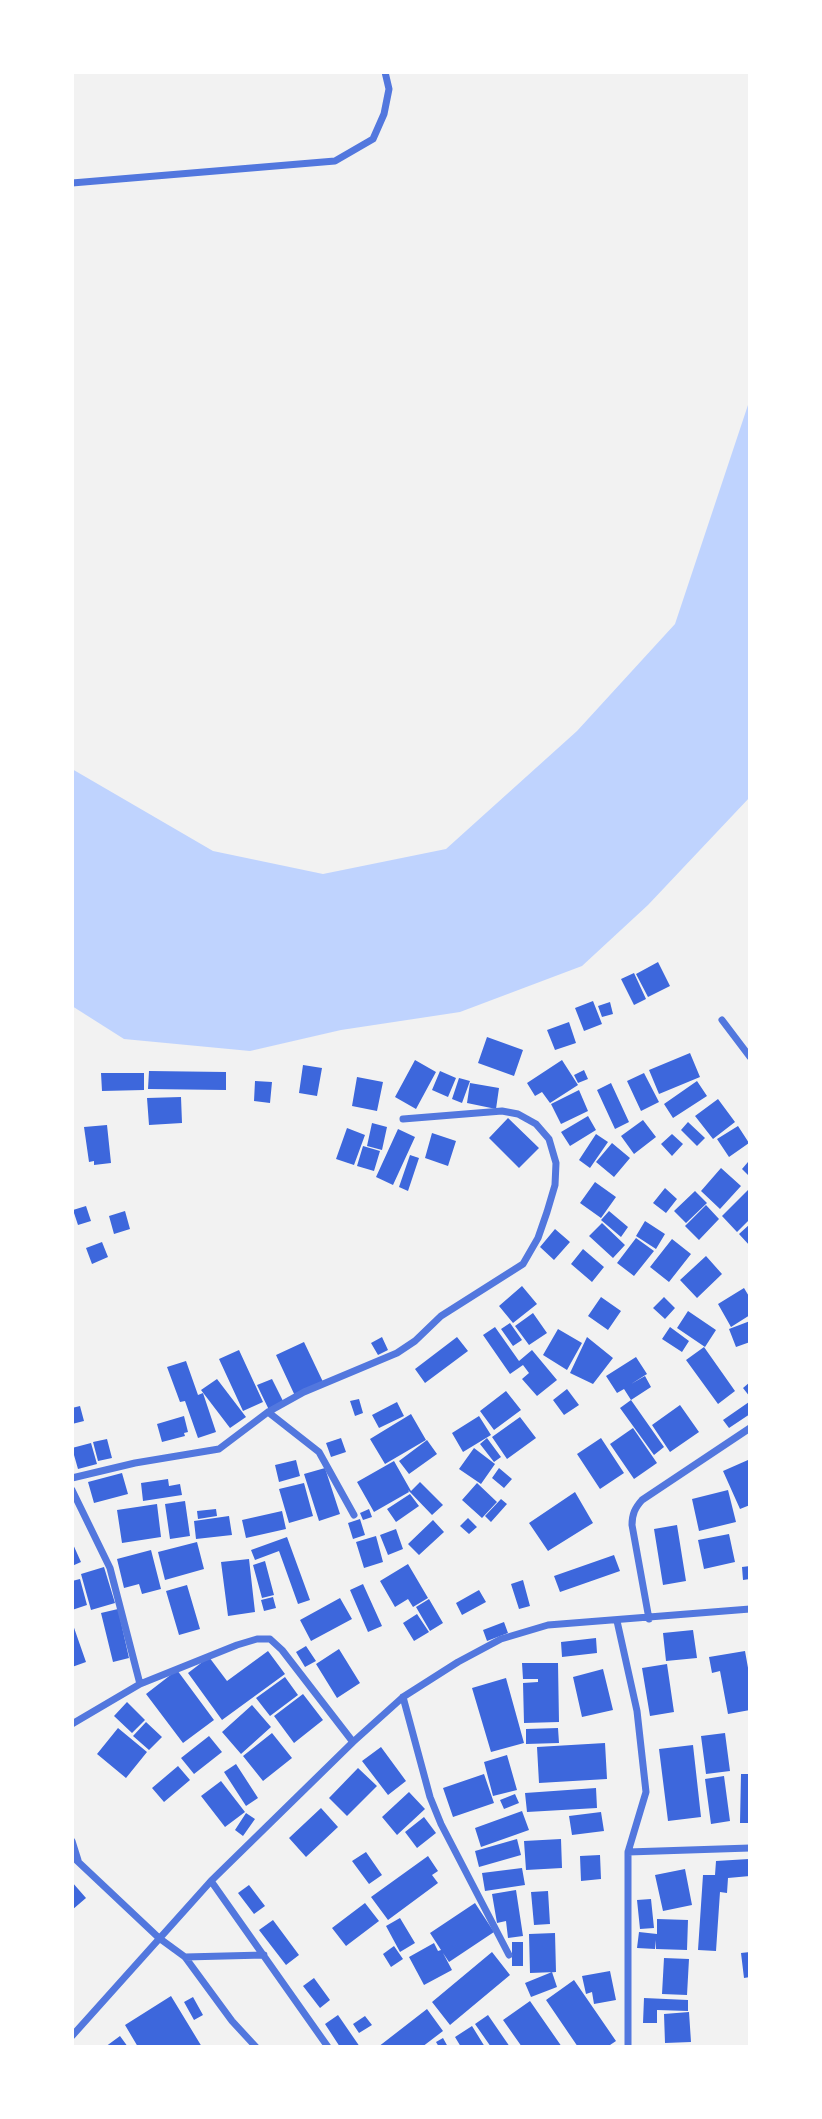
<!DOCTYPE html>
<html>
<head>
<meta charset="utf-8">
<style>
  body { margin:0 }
  #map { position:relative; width:822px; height:2119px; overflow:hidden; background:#f2f2f2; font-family:"Nunito Sans",sans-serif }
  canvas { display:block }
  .frame { position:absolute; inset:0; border:74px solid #fff; pointer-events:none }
</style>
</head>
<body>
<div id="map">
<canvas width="822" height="2119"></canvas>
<div class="frame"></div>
</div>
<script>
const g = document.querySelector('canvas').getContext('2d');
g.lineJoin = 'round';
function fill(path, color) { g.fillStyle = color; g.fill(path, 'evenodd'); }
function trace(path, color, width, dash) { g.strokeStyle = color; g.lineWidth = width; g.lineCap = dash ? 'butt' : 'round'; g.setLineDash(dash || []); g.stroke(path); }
fill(new Path2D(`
  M750 399V797L648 905 582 966 460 1012 341 1030 250 1051 124 1039 72 1006V769L213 851 323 874 446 849 577 731 675 624Z`), '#bfd3fe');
fill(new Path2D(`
  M658 962 670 986 648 997 636 974Z
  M634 973 646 999 634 1005 621 979Z
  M593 1001 602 1024 584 1031 575 1008Z
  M610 1002 613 1014 602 1017 598 1006Z
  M569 1022 576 1043 555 1050 547 1030Z
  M487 1037 523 1050 514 1076 478 1063Z
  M690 1053 700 1077 659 1094 649 1070Z
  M415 1060 436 1072 416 1109 395 1097Z
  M562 1060 578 1085 550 1103 542 1092 535 1096 527 1083Z
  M303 1065 322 1068 317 1096 299 1093Z
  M584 1070 588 1079 578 1083 574 1075Z
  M149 1071 226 1072V1090L148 1089Z
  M440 1071 456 1078 448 1097 432 1090Z
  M101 1073H144V1090L102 1091Z
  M644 1073 659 1102 641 1111 627 1081Z
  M357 1077 383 1082 377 1111 352 1106Z
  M459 1078 470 1081 462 1103 452 1099Z
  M255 1081 272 1082 270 1103 254 1101Z
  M697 1081 707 1096 673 1118 664 1104Z
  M470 1083 499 1088 496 1109 467 1103Z
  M611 1083 629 1122 615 1129 597 1090Z
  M579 1090 588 1111 561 1124 551 1104Z
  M181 1097 182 1123 149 1125 147 1098Z
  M718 1099 735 1122 713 1139 695 1116Z
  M588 1116 596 1130 570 1146 561 1132Z
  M508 1118 539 1148 519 1168 489 1138Z
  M643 1120 656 1137 634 1154 621 1136Z
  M688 1122 705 1138 697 1146 681 1130Z
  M372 1123 387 1127 382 1150 367 1146Z
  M107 1125 111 1163 94 1165V1161L89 1162 84 1127Z
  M738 1126 749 1143 729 1157 717 1139Z
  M347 1128 365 1135 354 1165 336 1159Z
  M398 1129 415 1137 393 1185 376 1177Z
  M432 1133 456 1141 448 1166 425 1158Z
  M596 1134 608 1142 590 1168 579 1160Z
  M672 1134 683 1144 672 1156 661 1144Z
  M612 1143 630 1158 614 1177 596 1162Z
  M363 1146 380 1151 374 1171 357 1166Z
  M410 1155 419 1158 408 1191 399 1187Z
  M748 1162 750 1164V1177L742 1169Z
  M721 1168 741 1186 720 1209 701 1191Z
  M595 1182 616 1197 601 1218 580 1203Z
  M665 1188 677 1199 666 1213 653 1203Z
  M750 1188V1219L737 1232 722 1216Z
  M695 1191 707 1203 686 1223 674 1211Z
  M706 1205 719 1219 699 1240 685 1226Z
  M86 1206 91 1221 78 1225 73 1210Z
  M125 1211 130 1229 114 1234 109 1216Z
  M609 1211 628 1227 621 1237 601 1220Z
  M645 1221 665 1234 656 1249 636 1236Z
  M602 1223 625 1245 613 1258 589 1236Z
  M750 1224V1246L739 1234Z
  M555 1229 570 1242 554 1260 540 1247Z
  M636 1238 654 1251 634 1276 617 1263Z
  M672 1239 691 1254 669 1282 650 1267Z
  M102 1242 108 1257 92 1264 86 1248Z
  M583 1249 604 1267 592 1282 571 1264Z
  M706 1256 722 1274 697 1298 680 1280Z
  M522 1286 537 1304 513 1323 499 1306Z
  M744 1288 750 1298V1315L731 1327 718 1304Z
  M601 1297 621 1311 608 1330 588 1316Z
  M664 1297 675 1308 665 1319 653 1308Z
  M688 1311 716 1330 705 1347 677 1328Z
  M533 1313 547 1333 529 1345 515 1326Z
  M750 1321V1342L736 1347 729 1329Z
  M510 1323 522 1340 513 1346 501 1329Z
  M495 1327 519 1361 532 1350 557 1380 537 1396 522 1379 529 1373 523 1365 510 1374 483 1335Z
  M670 1327 689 1341 682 1352 662 1339Z
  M558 1329 582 1343 567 1370 543 1355Z
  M382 1337 388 1350 378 1355 371 1343Z
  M457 1337 468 1351 425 1383 415 1369Z
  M587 1337 613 1358 593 1384 570 1373Z
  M304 1342 324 1384 296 1398 276 1355Z
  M704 1347 735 1391 718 1404 686 1360Z
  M239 1350 263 1402 243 1411 219 1359Z
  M636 1357 647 1374 631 1384 645 1376 651 1387 631 1400 624 1389 617 1393 606 1376Z
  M186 1361 198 1395 203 1393 216 1432 198 1438 185 1401 180 1402 167 1367Z
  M217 1379 246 1417 230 1428 201 1390Z
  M272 1379 285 1405 270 1412 257 1385Z
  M750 1382V1397L743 1388Z
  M567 1389 579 1405 564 1415 553 1400Z
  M506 1391 521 1410 494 1430 480 1411Z
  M359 1399 363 1413 355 1416 350 1401Z
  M631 1400 664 1447 654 1455 620 1408Z
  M397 1402 404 1416 379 1428 372 1415Z
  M749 1402 750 1414 729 1428 723 1420Z
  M680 1405 699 1432 670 1452 652 1425Z
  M80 1406 84 1421 72 1424V1408Z
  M411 1414 426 1440 385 1464 370 1439Z
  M184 1416 188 1432 184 1433 185 1436 162 1442 157 1424Z
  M479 1416 491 1435 463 1452 452 1433Z
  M520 1417 536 1438 507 1459 492 1437Z
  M633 1428 657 1463 634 1479 610 1444Z
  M341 1438 346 1452 331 1457 326 1443Z
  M487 1438 501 1457 494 1462 480 1444Z
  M601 1438 624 1473 600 1489 577 1454Z
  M107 1439 112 1458 98 1461 93 1442Z
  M427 1440 437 1454 409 1474 399 1461Z
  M91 1443 97 1464 78 1469 72 1448Z
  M474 1448 495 1464 481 1484 459 1469Z
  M296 1460 300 1476 279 1482 275 1465Z
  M748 1460 750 1465V1505L740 1509 723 1471Z
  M394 1461 411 1491 420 1482 443 1505 432 1515 408 1490 409 1492 374 1512 357 1482Z
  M325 1468 340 1514 319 1521 304 1474Z
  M499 1468 512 1479 504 1488 492 1478Z
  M122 1473 128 1494 94 1503 88 1482Z
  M168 1479 169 1486 180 1484 182 1495 143 1501 141 1483Z
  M304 1483 313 1516 289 1523 279 1489Z
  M477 1483 497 1502 482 1518 462 1500Z
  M728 1490 736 1522 699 1531 692 1499Z
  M575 1492 593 1523 548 1551 529 1523Z
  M410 1494 419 1506 396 1522 387 1509Z
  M501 1499 507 1504 491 1522 485 1516Z
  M185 1501 190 1536 170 1539 165 1504Z
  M157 1504 161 1537 122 1543 117 1510Z
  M216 1509 217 1516 198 1519 197 1511Z
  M369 1509 372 1517 363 1520 360 1513Z
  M282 1511 286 1529 246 1538 242 1520Z
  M229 1516 232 1535 196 1539 194 1521Z
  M468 1518 477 1527 469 1534 460 1526Z
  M360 1519 365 1535 353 1539 348 1523Z
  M433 1520 444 1532 419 1555 408 1544Z
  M677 1525 686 1581 663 1585 654 1529Z
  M396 1529 403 1549 388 1555 380 1535Z
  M729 1534 735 1562 704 1569 698 1540Z
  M376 1536 383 1562 364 1568 356 1542Z
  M287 1537 310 1600 298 1604 279 1551 255 1560 251 1550Z
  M72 1542 81 1562 72 1566Z
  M197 1542 204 1569 165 1580 158 1552Z
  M151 1550 161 1589 142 1594 139 1584 124 1588 117 1559Z
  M614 1555 620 1571 560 1592 554 1576Z
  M249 1559 255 1612 228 1616 221 1562Z
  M265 1561 274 1595 262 1598 253 1565Z
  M408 1564 428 1598 413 1607 408 1599 395 1607 380 1581Z
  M750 1566V1579L743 1580 742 1567Z
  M104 1567 115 1603 91 1610 81 1574Z
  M80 1579 87 1605 72 1610V1581Z
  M523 1580 530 1606 519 1609 511 1584Z
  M363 1584 382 1626 368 1632 350 1590Z
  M187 1585 200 1629 179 1635 166 1591Z
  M479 1590 486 1602 462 1615 456 1603Z
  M273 1597 276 1608 264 1611 261 1600Z
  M340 1598 352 1619 311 1641 300 1620Z
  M429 1599 443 1623 430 1631 416 1607Z
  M118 1609 129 1658 113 1662 101 1613Z
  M417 1614 429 1632 414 1641 403 1623Z
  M72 1622 86 1662 72 1667Z
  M504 1622 508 1633 487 1641 483 1630Z
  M693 1630 697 1658 666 1661 663 1633Z
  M596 1638 597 1653 562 1657 561 1642Z
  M306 1646 316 1661 305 1667 296 1652Z
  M339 1649 360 1683 337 1698 316 1664Z
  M268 1651 285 1674 222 1720 188 1673 209 1657 227 1681Z
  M745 1651 750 1679V1710L728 1714 720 1671 712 1673 709 1657Z
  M522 1663H558L559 1722 524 1723 523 1683 538 1682V1679H523Z
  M667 1664 674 1712 650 1716 642 1668Z
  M603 1669 613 1710 582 1717 573 1677Z
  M177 1670 214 1720 183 1743 146 1694Z
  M285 1677 298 1695 270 1716 256 1698Z
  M506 1678 524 1743 491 1752 472 1688Z
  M303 1694 323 1720 294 1743 274 1716Z
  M127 1702 145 1720 132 1733 114 1716Z
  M252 1705 271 1727 241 1754 222 1732Z
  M146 1722 162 1737 149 1750 133 1736Z
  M118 1728 147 1752 126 1778 97 1754Z
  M558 1728 559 1743 526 1744V1729Z
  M272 1733 292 1758 263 1781 243 1756Z
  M725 1733 730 1771 706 1774 701 1736Z
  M209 1736 222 1752 194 1774 181 1758Z
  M605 1743 607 1779 539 1783 537 1747Z
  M693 1745 701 1817 668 1821 659 1749Z
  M381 1747 406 1781 388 1795 362 1761Z
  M507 1755 517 1790 493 1796 484 1762Z
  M236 1764 258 1798 246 1806 224 1772Z
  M178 1766 190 1780 164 1802 152 1788Z
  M358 1768 377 1786 347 1816 329 1798Z
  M484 1774 494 1803 453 1817 443 1788Z
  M741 1774H750V1823H740Z
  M724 1776 730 1821 711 1824 705 1779Z
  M221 1781 245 1812 225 1827 201 1796Z
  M596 1788 597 1808 527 1812 525 1793Z
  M409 1792 425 1809 397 1835 382 1817Z
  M515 1794 519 1803 504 1809 500 1800Z
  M321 1808 338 1827 306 1857 289 1838Z
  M522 1811 529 1830 481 1847 475 1828Z
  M601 1812 604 1831 572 1835 569 1816Z
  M246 1813 255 1819 243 1836 235 1830Z
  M424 1817 436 1833 417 1848 405 1832Z
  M517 1839 521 1855 479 1867 475 1851Z
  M561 1839 562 1868 526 1870 524 1841Z
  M366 1852 382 1875 369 1884 352 1861Z
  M600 1855 601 1879 581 1881 580 1856Z
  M428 1856 438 1871 432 1875 438 1883 388 1920 371 1897Z
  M749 1859 750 1876 728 1878 727 1893 720 1892 716 1951 698 1950 703 1875H715L716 1861Z
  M522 1868 525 1885 485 1891 482 1873Z
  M685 1869 692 1905 663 1911 655 1875Z
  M72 1882 86 1898 72 1910Z
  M249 1885 265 1906 254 1914 238 1893Z
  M516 1890 523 1936 508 1938 506 1921 497 1923 492 1894Z
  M548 1891 550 1924 534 1925 531 1892Z
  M651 1899 654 1928 640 1929 637 1900Z
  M365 1903 379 1921 346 1946 332 1928Z
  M475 1903 494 1932 449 1962 443 1953 452 1970 424 1985 409 1957 434 1943 438 1951 441 1950 430 1933Z
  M400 1918 415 1943 400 1952 386 1926Z
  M657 1919 688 1920 687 1950 656 1949V1940L655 1949 637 1948 639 1932 657 1934Z
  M273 1920 299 1955 286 1965 259 1930Z
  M555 1933 556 1972 530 1973 529 1934Z
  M512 1942H523V1966H512Z
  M394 1946 403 1959 391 1967 383 1954Z
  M492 1952 510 1975 450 2025 432 2002Z
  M750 1952V1977L744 1978 741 1953Z
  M664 1958 689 1959 687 1995 662 1994Z
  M610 1971 616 2000 594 2004 592 1992 586 1994 582 1976Z
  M552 1972 557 1987 531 1997 525 1983Z
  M314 1978 330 2000 320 2008 303 1986Z
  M574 1980 616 2041 607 2047H578L546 2000Z
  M171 1996 202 2047H138L125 2025Z
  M193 1997 203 2015 194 2020 184 2002Z
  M644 1998 688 2000V2011L657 2010V2023H643Z
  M530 2001 562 2047H522L503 2020Z
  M427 2009 443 2031 422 2047H378Z
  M689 2012 691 2042 665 2043 664 2014Z
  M338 2015 360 2047H340L325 2024Z
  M488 2015 510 2047H491L475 2024Z
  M365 2016 372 2025 359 2033 353 2024Z
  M472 2026 485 2047H461L455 2037Z
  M120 2036 128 2047H105Z
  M443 2038 448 2047H439L436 2042Z`), '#3d67dc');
trace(new Path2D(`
  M72 183 335 161 373 139 384 114 389 89 385 72
  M722 1020 750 1057
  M268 1412 319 1452 354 1515
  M72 1478 135 1463 219 1449 268 1412 304 1392 397 1353 415 1341 441 1316 523 1264 538 1238 547 1212 555 1185 556 1163 549 1139 536 1124 518 1114 502 1111 403 1119
  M72 1490 110 1568 140 1684
  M649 1619 632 1525C632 1514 635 1508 642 1500L750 1428
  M617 1621 637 1711 646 1792 628 1852V2047
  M403 1697 430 1797 441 1824 509 1955
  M72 1724 140 1684 237 1645 257 1639H270L282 1650 353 1742
  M72 1841 78 1860
  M628 1852 750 1848
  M72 1856 159 1938 185 1957 232 2021 256 2047
  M211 1881 328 2047
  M185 1957 264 1955
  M72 2036 211 1881 353 1742 403 1697 458 1662 501 1639 548 1625 750 1609`), '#5277de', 7);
</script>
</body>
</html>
